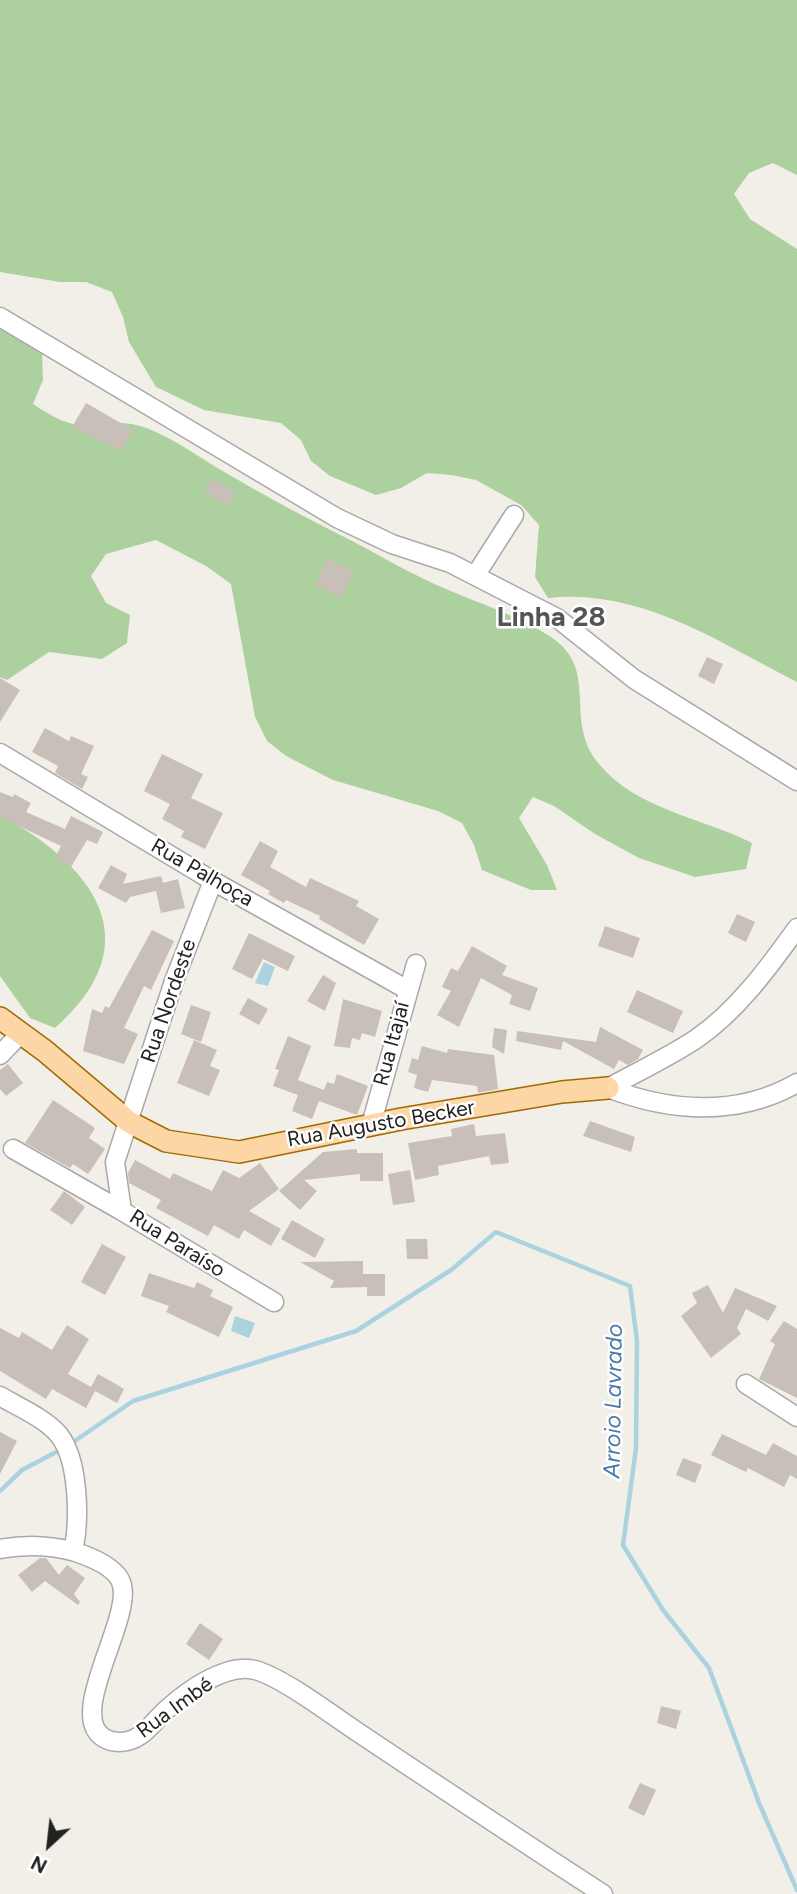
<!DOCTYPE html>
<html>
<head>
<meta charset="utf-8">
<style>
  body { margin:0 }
  #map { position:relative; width:797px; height:1894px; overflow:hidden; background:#f2efe9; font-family:Figtree,sans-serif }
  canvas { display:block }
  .north { position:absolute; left:14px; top:1810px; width:70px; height:70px; -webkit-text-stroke:5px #fff; paint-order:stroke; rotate:207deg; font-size:19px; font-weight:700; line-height:28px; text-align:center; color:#222 }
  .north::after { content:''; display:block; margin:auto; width:24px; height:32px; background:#222; clip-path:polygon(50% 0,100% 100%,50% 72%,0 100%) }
</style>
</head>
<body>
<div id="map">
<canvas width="797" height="1894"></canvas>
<div class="north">N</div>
</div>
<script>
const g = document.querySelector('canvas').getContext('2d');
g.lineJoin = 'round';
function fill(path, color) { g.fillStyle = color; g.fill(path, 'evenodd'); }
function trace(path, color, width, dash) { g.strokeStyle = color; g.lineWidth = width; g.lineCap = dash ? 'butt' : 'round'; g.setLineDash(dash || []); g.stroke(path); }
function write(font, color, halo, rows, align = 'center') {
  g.font = font + ' Figtree,sans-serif'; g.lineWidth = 5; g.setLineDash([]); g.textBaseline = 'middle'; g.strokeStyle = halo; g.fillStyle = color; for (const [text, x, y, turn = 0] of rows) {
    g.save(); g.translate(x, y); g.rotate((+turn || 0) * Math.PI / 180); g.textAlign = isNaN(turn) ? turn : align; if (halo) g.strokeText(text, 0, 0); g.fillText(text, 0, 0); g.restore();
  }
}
fill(new Path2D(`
  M0 0H797V175L773 163 749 173 734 194 750 219 797 249V682C718 642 640 588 548 598L535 577 539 525 521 505 476 480 451 475 427 473 401 488 376 495 330 476 311 461 301 440 281 423 204 410 156 387 129 342 123 317 112 292 86 282H60L0 272Z
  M0 329 42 351 43 380 33 404C47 413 63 424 81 425 114 425 124 417 158 433 182 444 203 460 226 473 269 498 312 521 356 543 386 559 415 576 446 589 481 604 519 616 551 637 601 670 562 720 599 764 637 810 701 817 752 843L746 869 695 877 639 858 595 834 554 806 533 797 519 818 547 865 557 890H531L482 870 474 845 462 823 438 811 333 780 286 756 267 741 255 717 231 584 206 566 156 540 106 554 91 576 106 603 130 615 127 643 102 659 49 652 7 680 0 677Z
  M0 815C93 865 153 942 55 1028L30 1018 0 976Z`), '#add19e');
fill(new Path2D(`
  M264 962 275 967 268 986 255 983Z
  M235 1316 255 1323 249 1338 231 1331Z`), '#aad3df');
trace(new Path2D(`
  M69 1445 133 1401 356 1331 451 1270 496 1232 630 1286 637 1341 636 1448 623 1545 663 1610 709 1668 759 1803 797 1890
  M0 1491 22 1470 62 1449`), '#aad3df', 4.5);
fill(new Path2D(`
  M86 403 133 430 122 451 72 427Z
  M212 479 236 492 228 506 204 493Z
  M327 559 354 571 341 598 315 585Z
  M707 657 723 664 714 684 698 676Z
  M0 678 20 690 0 722Z
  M45 728 69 741 71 736 94 746 81 774 88 777 82 789 55 773 58 766 32 752Z
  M162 754 203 774 191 798 223 813 205 849 181 837 184 831 162 819 170 804 144 791Z
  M0 792 13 797 14 794 31 803 26 812 65 829 71 816 103 832 97 844 87 840 71 867 55 858 61 846 0 817Z
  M260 841 278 851 270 867 306 887 310 878 359 901 356 906 379 919 364 945 319 919 320 916 286 900 284 903 268 894 270 891 241 875Z
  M111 865 127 874 123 884 161 876 163 883 178 879 185 908 161 913 156 891 130 897 126 903 98 888Z
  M737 914 755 922 746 942 728 933Z
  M605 926 640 938 633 958 598 946Z
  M152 930 174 941 151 990 144 986 124 1028 138 1034 124 1064 83 1051 92 1009 102 1013 105 1006 109 1008Z
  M249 933 295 956 288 971 263 959 252 979 232 969Z
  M472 946 507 966 502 975 538 988 530 1011 509 1004 512 995 481 978 459 1027 437 1015 451 991 442 987 451 968 458 971Z
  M323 975 336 983 325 1011 307 1001Z
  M637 990 683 1011 673 1033 627 1012Z
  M248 998 268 1009 259 1025 239 1014Z
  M343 999 382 1011 375 1037 362 1033 360 1040 352 1038 350 1048 334 1046Z
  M191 1005 211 1012 201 1042 181 1034Z
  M600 1027 643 1050 638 1059 628 1065 619 1060 614 1069 563 1041 561 1050 516 1041 517 1031 596 1042Z
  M494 1028 507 1030 504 1054 492 1047Z
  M288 1036 311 1046 298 1080 324 1090 327 1082 334 1084 337 1074 368 1086 357 1115 319 1101 312 1119 292 1111 298 1095 273 1086 279 1070 275 1069Z
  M194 1040 217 1050 210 1066 220 1070 209 1096 177 1083Z
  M422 1046 447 1053 448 1049 494 1055 498 1089 478 1093 477 1086 432 1080 428 1092 414 1088 417 1075 408 1072 412 1058 418 1060Z
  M8 1064 23 1083 6 1096 0 1089V1070Z
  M53 1100 95 1128 89 1138 105 1149 88 1174 73 1164 70 1168 25 1143Z
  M590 1121 635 1137 631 1152 583 1136Z
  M474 1124 476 1136 505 1133 509 1163 491 1165 489 1156 438 1166 439 1175 415 1180 408 1143 452 1136 451 1129Z
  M357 1149V1153H383V1181H360V1174L304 1180 317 1191 300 1210 279 1191 323 1152Z
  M135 1160 170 1179 173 1173 212 1191 223 1170 239 1178 260 1163 279 1189 249 1211 281 1229 271 1246 244 1230 239 1239 214 1225 208 1236 156 1208 161 1200 129 1183 128 1173Z
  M410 1170 415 1202 393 1205 388 1174Z
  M64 1191 85 1207 72 1225 50 1210Z
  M292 1220 325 1239 315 1258 281 1239Z
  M406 1239H427L428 1259H407Z
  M102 1244 126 1257 105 1295 81 1282Z
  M363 1261V1274H385V1296H367V1287L330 1288 334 1281 300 1262Z
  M149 1273 194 1288 197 1282 213 1290 210 1296 233 1307 219 1337 166 1312 169 1306 141 1296Z
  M708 1285 723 1313 735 1288 777 1306 768 1321 746 1309 737 1328 741 1334 711 1358 681 1316 697 1303 692 1293Z
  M784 1321 797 1329V1398L759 1379 775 1344 770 1341Z
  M67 1325 89 1339 68 1374 91 1387 98 1374 114 1383 124 1389 117 1403 95 1391 86 1408 52 1389 46 1399 0 1371V1328L19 1338 22 1332 52 1350Z
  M0 1432 17 1441 0 1474Z
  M722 1434 766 1455 773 1443 797 1456V1479L790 1475 784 1487 748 1468 746 1472 711 1455Z
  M683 1458 702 1465 695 1483 676 1475Z
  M40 1558H46L59 1575 67 1565 85 1578 74 1594 80 1602 78 1605 45 1581 32 1592 18 1575Z
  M200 1623 223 1639 209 1660 186 1644Z
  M661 1706 681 1711 676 1729 657 1723Z
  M640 1783 656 1790 644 1816 628 1808Z`), '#c7bfb8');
const minor = new Path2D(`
  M0 317 337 518 392 544 450 563 557 618 634 679 797 781
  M475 576 514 515
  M0 753 213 881 406 989
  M213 881 174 981 115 1162 122 1211 274 1302
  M0 1055 20 1034
  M608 1088C637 1072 669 1057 696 1039 737 1011 769 967 797 928
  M608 1088C670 1112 738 1117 797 1083
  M371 1125 416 964
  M13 1149 122 1211
  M746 1384 797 1417
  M0 1396C18 1407 45 1418 59 1435 79 1460 80 1521 73 1551
  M0 1549C27 1544 58 1545 84 1555 97 1560 116 1569 121 1582 135 1616 65 1715 104 1738 114 1744 129 1743 139 1736 149 1730 157 1718 166 1710 186 1692 226 1662 255 1670 284 1678 333 1716 359 1733 440 1787 521 1841 603 1894`);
const major = new Path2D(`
  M0 1018 45 1051 129 1122 166 1141 239 1152 401 1119 562 1092 608 1088`);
trace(minor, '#a9a9a9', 21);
trace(major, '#a06b00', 24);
trace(minor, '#fff', 18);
trace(major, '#fcd6a4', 21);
write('21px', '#222', '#fff', [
  ["Rua Palhoça",202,873,30],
  ["Rua Nordeste",169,1001,-71],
  ["Rua Itajaí",392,1044,-75],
  ["Rua Augusto Becker",381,1124,-10],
  ["Rua Paraíso",177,1244,32],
  ["Rua Imbé",175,1708,-36]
]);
write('italic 23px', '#4a7aab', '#fff', [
  ["Arroio Lavrado",614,1401,-89]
]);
write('bold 28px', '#555', '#fff', [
  ["Linha 28",551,618]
]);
</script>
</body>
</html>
